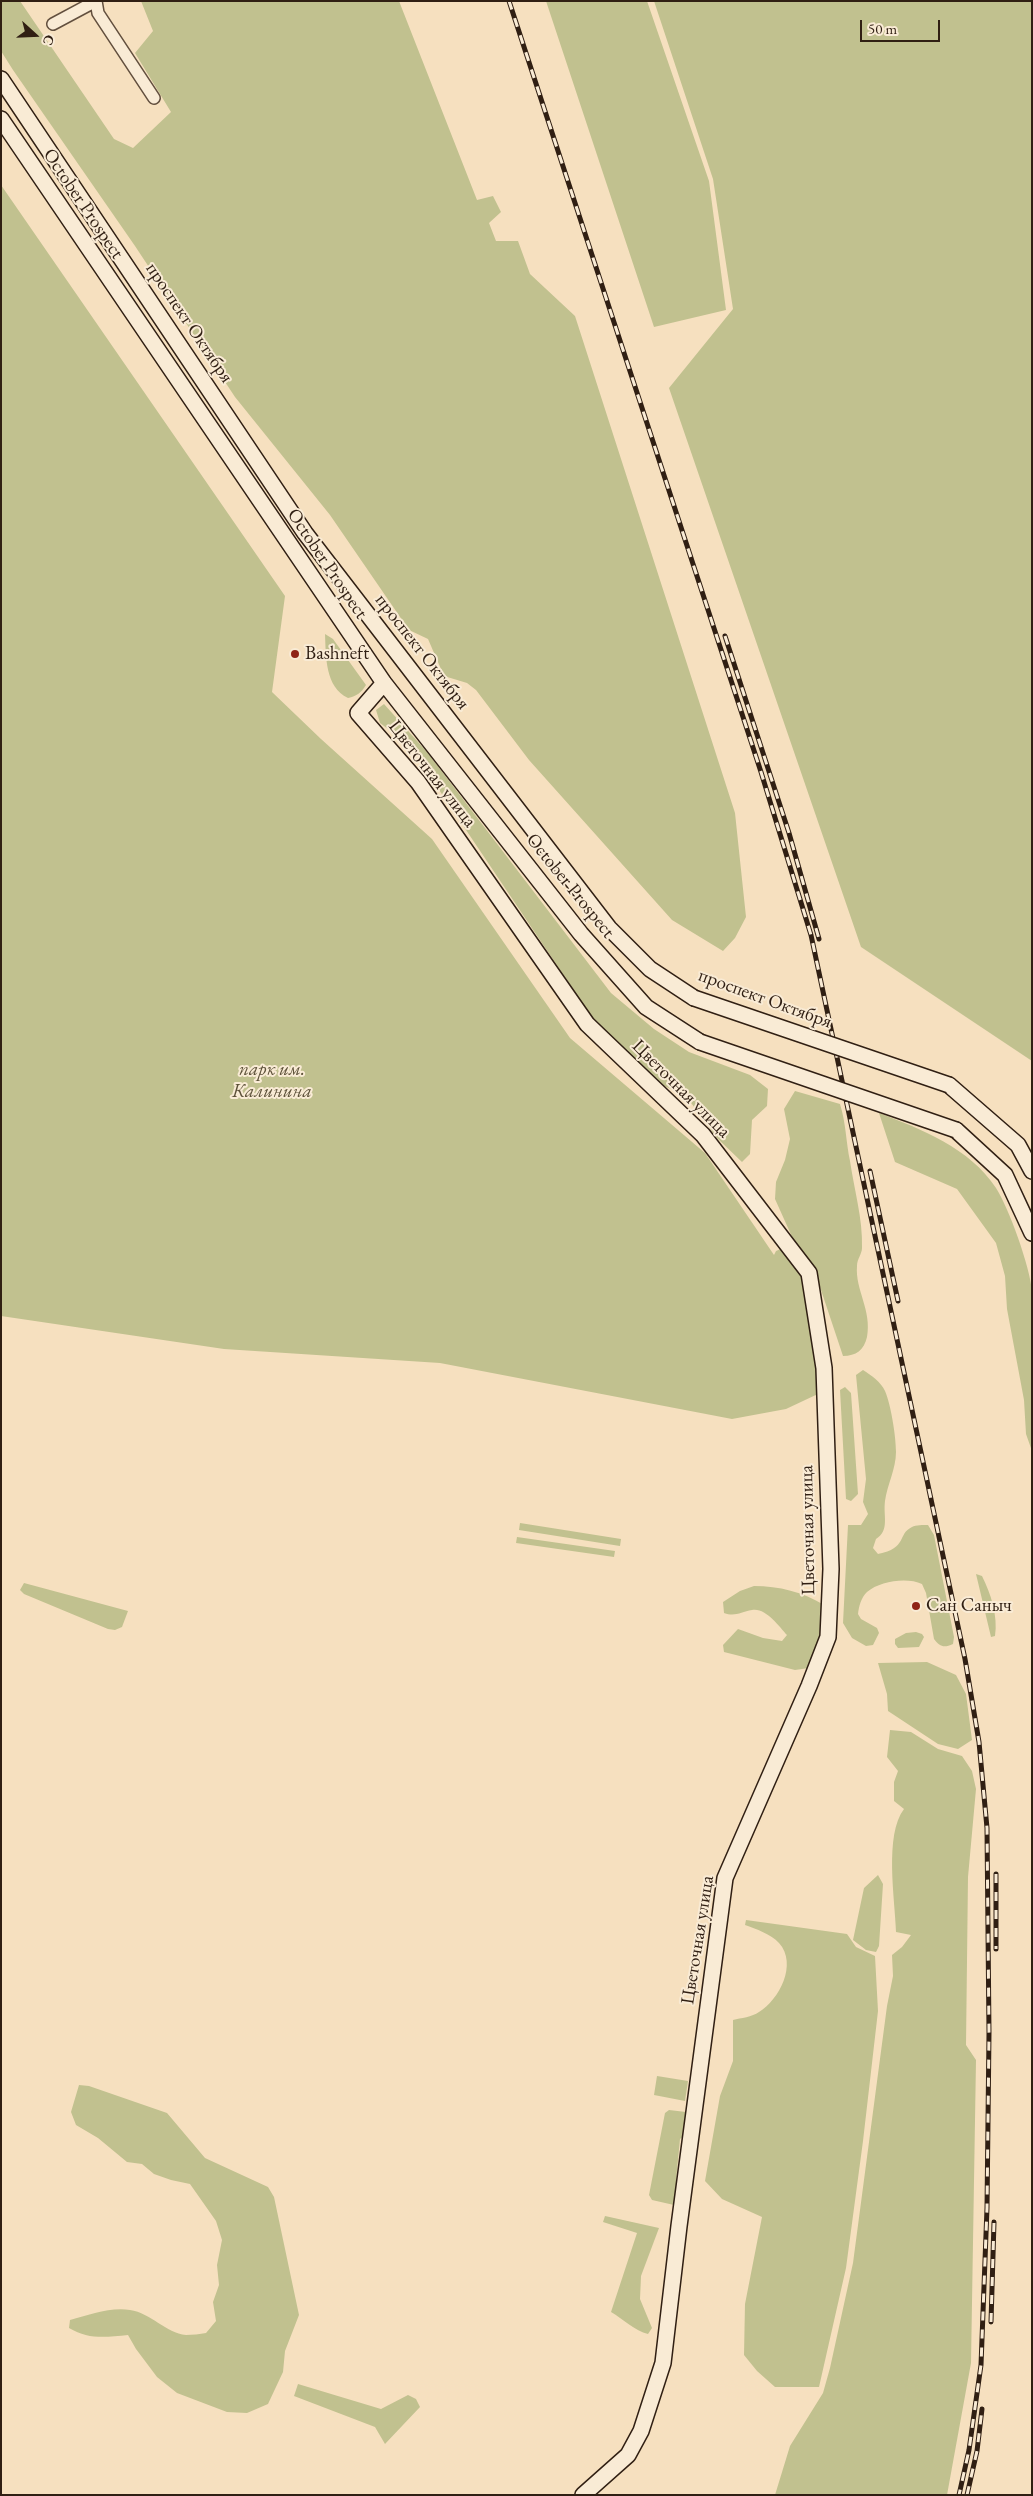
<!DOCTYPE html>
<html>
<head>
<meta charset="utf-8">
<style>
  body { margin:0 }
  #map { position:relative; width:1033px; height:2496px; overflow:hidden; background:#f6e0bf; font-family:"EB Garamond",serif }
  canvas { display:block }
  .frame { position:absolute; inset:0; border:2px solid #301f13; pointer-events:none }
  .north { position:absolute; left:10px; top:10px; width:50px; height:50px; -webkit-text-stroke:4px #f9ebd5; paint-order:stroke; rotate:110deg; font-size:14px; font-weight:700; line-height:20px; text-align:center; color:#301f13 }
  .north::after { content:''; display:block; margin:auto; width:18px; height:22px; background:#301f13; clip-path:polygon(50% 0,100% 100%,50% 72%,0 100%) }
  .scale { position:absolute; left:860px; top:20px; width:80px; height:22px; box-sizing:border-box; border:2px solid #301f13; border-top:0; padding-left:6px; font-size:15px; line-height:18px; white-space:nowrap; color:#301f13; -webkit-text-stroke:4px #f9ebd5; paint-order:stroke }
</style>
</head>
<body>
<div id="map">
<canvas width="1033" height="2496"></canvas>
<div class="frame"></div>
<div class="north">С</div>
<div class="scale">50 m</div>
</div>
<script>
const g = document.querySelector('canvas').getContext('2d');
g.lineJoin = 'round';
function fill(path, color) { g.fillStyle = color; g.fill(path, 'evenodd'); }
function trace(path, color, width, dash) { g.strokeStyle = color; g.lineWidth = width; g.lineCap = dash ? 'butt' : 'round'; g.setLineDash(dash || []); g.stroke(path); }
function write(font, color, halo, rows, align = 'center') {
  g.font = font + ' "EB Garamond",serif'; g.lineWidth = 4; g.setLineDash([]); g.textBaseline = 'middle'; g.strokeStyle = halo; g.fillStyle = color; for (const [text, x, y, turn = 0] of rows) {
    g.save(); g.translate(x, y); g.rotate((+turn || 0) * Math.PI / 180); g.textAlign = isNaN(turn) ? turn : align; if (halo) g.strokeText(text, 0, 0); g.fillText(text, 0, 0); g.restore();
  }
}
fill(new Path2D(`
  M1 1H20L114 139 133 148 171 112 135 53 153 31 141 1H399L477 200 493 196 501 212 489 223 496 241H518L530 274 575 316 735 813 746 917 735 938 723 951 672 920 529 760 476 690 467 683 444 676 428 639 409 630 330 515 235 397 135 246 13 70 1 51Z
  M546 1H647L709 181 726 310 654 327Z
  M654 1H1032V1061L861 947 669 388 733 309 713 179Z
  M1 185 285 596 272 692 321 739 432 839 570 1038 705 1153 774 1255 776 1251 783 1248 804 1279 820 1393 786 1409 732 1419 440 1363 224 1349 1 1316Z
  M325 634 333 639 366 685C361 693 357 696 348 698 325 687 326 657 325 634Z
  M384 704 427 752 611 993 654 1029 689 1052 750 1075 768 1089 767 1106 752 1120 750 1154 742 1162 717 1138 686 1096 662 1085 597 1025 421 763 420 753 380 723 376 710Z
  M795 1091 840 1104C846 1123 846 1142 850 1161 854 1189 863 1219 862 1248 862 1254 857 1259 857 1266 855 1290 872 1310 867 1337 864 1350 856 1356 843 1356L814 1269 793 1239 775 1199 776 1182 785 1160 790 1139 784 1109Z
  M879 1113C921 1129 970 1148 996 1188 1009 1208 1030 1267 1032 1291 1033 1344 1032 1398 1032 1451L1026 1434 1024 1400 1007 1309 1005 1276 996 1243 957 1189 895 1162Z
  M863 1370C871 1375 881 1382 885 1391 891 1405 896 1437 896 1452 896 1469 887 1485 885 1501 883 1516 890 1530 876 1539L873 1548 878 1554C908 1548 897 1534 912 1527 916 1525 923 1525 928 1525L934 1535 954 1637 953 1644C944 1648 940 1647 934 1639L926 1593 922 1584C907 1577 880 1581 867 1592 861 1598 859 1606 858 1614L861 1619 877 1628 879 1633 873 1645 866 1646 852 1638 843 1623 848 1525H861L868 1514 863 1502 866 1479 856 1375Z
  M845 1387 851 1393 858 1494 851 1501 846 1499 840 1390Z
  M520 1523 621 1539 620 1546 519 1530Z
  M517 1537 615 1551 614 1557 516 1543Z
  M976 1574 982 1576C991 1594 998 1616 995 1636L991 1637Z
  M24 1583 128 1611 122 1627 115 1630 108 1629 24 1594 20 1590Z
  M754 1586C779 1586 803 1592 824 1605L821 1640 809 1668 795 1670 724 1652 723 1645 738 1629 763 1638 782 1641 787 1635C779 1626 765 1607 752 1610 741 1612 735 1617 724 1613L723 1602 740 1591Z
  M916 1632 922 1634 924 1637 919 1647 898 1648 895 1644V1639L906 1633Z
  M927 1662 956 1675 966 1694 972 1740 958 1749 938 1744 888 1711 887 1694 878 1663Z
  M890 1730 911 1732 938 1749 962 1756 972 1771 976 1789 968 1877 966 2045 976 2060 971 2363 947 2495H775L790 2446 823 2393 830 2368 853 2263 887 2006 893 1976 892 1955 902 1947 911 1935 896 1932C895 1899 884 1835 904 1809L894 1801V1782L898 1771 887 1757Z
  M878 1875 883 1884 879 1946 876 1952 866 1950 853 1940 864 1888Z
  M746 1920 847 1934 856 1947 875 1956 878 2011 863 2141 846 2268 819 2387H775L757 2371 744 2355 745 2304 762 2217 722 2199 705 2181 720 2096 733 2061V2020C741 2018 752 2017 759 2012 779 2000 798 1964 779 1943 771 1934 756 1929 745 1925Z
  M657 2076 688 2081 685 2101 654 2095Z
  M79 2085 89 2086 167 2113 205 2158 268 2187 274 2197 299 2315 285 2351 283 2372 268 2404 247 2413 227 2412 177 2393 157 2377 136 2349 128 2335C106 2337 89 2340 69 2328L70 2320C89 2315 110 2307 130 2310 151 2313 166 2333 186 2335 192 2335 200 2334 206 2333L216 2321 213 2302 219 2285 217 2265 222 2240 216 2221 190 2184 171 2180 154 2174 142 2164 127 2162 98 2138 76 2125 71 2112Z
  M669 2110 686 2112 687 2115 685 2135 680 2139 676 2180 681 2185 678 2201 674 2205 652 2200 649 2195 665 2113Z
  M605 2216 659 2228 641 2276 640 2299 652 2328 648 2334C635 2331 623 2319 611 2312L637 2233 603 2222Z
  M298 2384 381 2409 408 2395 416 2399 420 2407 385 2444 375 2427 294 2396Z`), '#c1c18f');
const street = new Path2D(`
  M96 1 98 13 154 98
  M53 24 96 1`);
const secondary = new Path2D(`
  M1 79 305 533 609 928 650 969 694 998
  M1 119 384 683 581 934 646 1007 700 1042
  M384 683 358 713 418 782 587 1024 703 1135 809 1273 824 1368 831 1569 828 1637 809 1686 725 1878 679 2226 663 2363 641 2431 628 2455 583 2495
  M949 1085 1018 1145 1032 1171
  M956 1130 1005 1175 1032 1233`);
trace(street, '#624f3e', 14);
trace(secondary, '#301f13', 18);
trace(street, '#f9ebd5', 11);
trace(secondary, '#f9ebd5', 15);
const rail = new Path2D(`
  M509 1 761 772 811 935 965 1659 979 1742 987 1828 989 2033 987 2208 981 2365 969 2450 959 2495
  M725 636 789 833 819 939
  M870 1171 898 1301
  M996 1874V1949
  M991 2322 994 2222
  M967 2495 977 2451 982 2409`);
trace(rail, '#301f13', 5);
trace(rail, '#f9ebd5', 3, [9]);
const secondaryBridge = new Path2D(`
  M694 998 949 1085
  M700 1042 956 1130`);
trace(secondaryBridge, '#301f13', 18, []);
trace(secondaryBridge, '#f9ebd5', 15);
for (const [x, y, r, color] of [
  [295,654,5,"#8f2418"],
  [916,1606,5,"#8f2418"]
]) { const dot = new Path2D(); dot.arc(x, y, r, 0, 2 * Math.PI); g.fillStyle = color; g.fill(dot); trace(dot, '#f9ebd5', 2); }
write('19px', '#301f13', '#f9ebd5', [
  ["October Prospect",83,204,56],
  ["проспект Октября",189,323,56],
  ["October Prospect",327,564,56],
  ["проспект Октября",422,652,52],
  ["Цветочная улица",432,774,52],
  ["October Prospect",570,886,51],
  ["проспект Октября",765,999,20],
  ["Цветочная улица",681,1089,45],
  ["Цветочная улица",808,1530,-91],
  ["Цветочная улица",698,1940,-81]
]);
write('19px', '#301f13', '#f9ebd5', [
  ["Bashneft",305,654],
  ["Сан Саныч",926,1606]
], 'left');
write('italic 19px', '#5c5038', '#f9ebd5', [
  ["парк им.",272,1070],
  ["Калинина",272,1092]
]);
</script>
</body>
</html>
